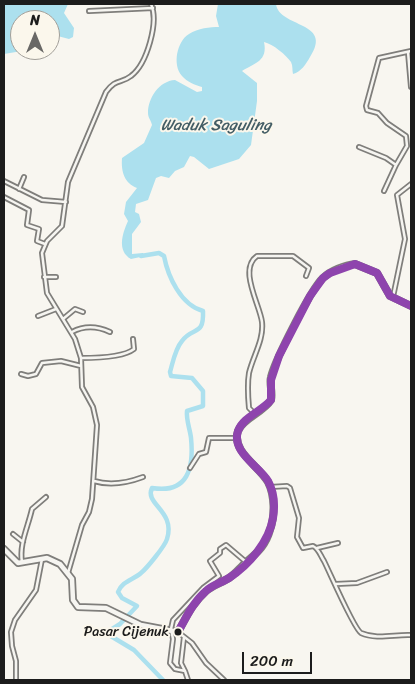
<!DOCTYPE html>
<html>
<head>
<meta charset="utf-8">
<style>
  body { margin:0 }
  #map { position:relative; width:415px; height:684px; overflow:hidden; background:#f8f6f0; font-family:Sriracha,sans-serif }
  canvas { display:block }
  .frame { position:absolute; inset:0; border:5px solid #1c1c1c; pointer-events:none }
  .north { position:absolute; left:10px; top:10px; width:50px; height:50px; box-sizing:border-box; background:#fbf7ec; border:1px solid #a29f99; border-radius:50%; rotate:0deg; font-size:14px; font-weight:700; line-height:20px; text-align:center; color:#1c1c1c }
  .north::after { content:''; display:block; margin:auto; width:18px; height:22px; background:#696866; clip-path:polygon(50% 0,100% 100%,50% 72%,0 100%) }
  .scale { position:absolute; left:242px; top:652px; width:70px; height:22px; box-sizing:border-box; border:2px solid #1c1c1c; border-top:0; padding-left:6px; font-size:15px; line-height:18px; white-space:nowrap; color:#1c1c1c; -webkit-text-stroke:4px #fbf7ec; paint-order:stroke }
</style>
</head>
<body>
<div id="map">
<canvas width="415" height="684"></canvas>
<div class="frame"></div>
<div class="north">N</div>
<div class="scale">200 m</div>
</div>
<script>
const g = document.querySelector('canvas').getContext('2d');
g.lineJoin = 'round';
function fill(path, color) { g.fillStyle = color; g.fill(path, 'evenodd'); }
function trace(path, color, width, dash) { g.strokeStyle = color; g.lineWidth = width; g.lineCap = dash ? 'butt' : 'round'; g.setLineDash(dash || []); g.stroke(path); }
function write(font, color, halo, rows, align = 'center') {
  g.font = font + ' Sriracha,sans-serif'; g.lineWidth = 4; g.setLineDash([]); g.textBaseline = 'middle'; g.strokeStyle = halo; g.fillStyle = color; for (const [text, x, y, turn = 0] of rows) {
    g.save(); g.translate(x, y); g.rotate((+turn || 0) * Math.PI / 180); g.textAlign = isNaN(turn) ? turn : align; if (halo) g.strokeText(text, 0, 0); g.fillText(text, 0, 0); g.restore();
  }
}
fill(new Path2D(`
  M4 4H68L64 13 74 28 73 37 69 39 50 34V20H20V50H28L4 54Z
  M218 4H276C279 28 334 21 310 57 306 64 301 72 293 74 292 70 293 66 291 62 286 55 273 44 264 42 268 61 255 63 242 71L257 83V101L251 145 239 159 209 169 194 157 190 156 184 167 175 171 169 178 161 176 156 178 148 200 136 204 135 212 139 214 141 222 132 234V254L143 253 145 256 131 259C117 251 122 234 128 221L124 214 126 202 137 188C124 183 121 171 122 158L144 143 152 125C151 120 148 118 148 113 148 98 159 81 175 80L197 92 202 91V87C195 85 187 82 182 76 172 65 177 41 189 34 198 28 210 27 219 27L216 16Z`), '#ace0ee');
trace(new Path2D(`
  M141 256 159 253 164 256C168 277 181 305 203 311 204 337 193 326 182 341 175 349 173 362 170 372L171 376 192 378 203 391V406L187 411C186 420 190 429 191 438 194 468 188 494 152 488 144 504 176 511 167 539 165 546 147 568 141 573 133 580 122 581 118 592L122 598 137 606 120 624 109 631V635L134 650 163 680`), '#ace0ee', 4.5);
const street = new Path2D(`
  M89 11 153 8
  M408 52 411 87
  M359 147 386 158 396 165 407 146 406 136 387 123 378 113 367 110 366 106 379 58 411 51
  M4 181 42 200 66 202
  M19 189 24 177
  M384 191 396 165
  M4 197 29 210 27 225 39 229 37 241 45 244
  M44 277H56
  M393 297 405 239 397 195 411 184
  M38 316 56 309
  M63 319 75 309 83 312
  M72 332C85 325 97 326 110 332
  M81 358C95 358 124 357 134 349L133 339
  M21 374 28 376 36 374 42 363 61 361 81 366
  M255 414 249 408C248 397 247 385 249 373 253 356 264 340 262 322 260 305 238 269 257 256H293L309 268 306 276
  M190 468 199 454 206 452 209 438H237
  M94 481C111 486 127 483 143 477
  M270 487 287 486 290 488 299 518 297 537 303 548 313 546C319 549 320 555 324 561 330 573 354 629 361 633 377 640 395 634 411 635
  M13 534 23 542
  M317 548 338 543
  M22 562C19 544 28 527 32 509L46 497
  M68 573 82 525 89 512 92 499 97 425 93 407 82 387 81 358 75 339 47 293 42 253 47 241 62 226 68 182 106 92C116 78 121 84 131 76 147 64 159 22 151 4
  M336 584 357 583 387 572
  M178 632 192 643 206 663 224 680
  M184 637 181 663 185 671
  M16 680V661L12 646 11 632 15 620 36 590 42 559
  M188 680 185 671 175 669 170 663 173 639 171 629 173 620 203 588 219 576 210 561 220 553V549L226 545 246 562`);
const secondary = new Path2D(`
  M4 549 18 563 47 558 60 564 72 579 73 600 78 607 106 608 141 625 178 632C187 616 192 604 206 591 213 585 221 583 229 578 234 575 238 570 243 565 255 554 265 548 270 530 275 516 275 496 268 482 259 466 231 451 238 431 243 418 263 413 271 400 273 392 269 384 271 377 275 360 311 289 323 278 330 271 345 265 355 264L377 273 390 296 411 306`);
trace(street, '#7f7e7b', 6);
trace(secondary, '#7f7e7b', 8);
trace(street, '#f6f5f1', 2.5);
trace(secondary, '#f6f5f1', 4.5);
trace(new Path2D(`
  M178 632C186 618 193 602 206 591 212 585 221 583 229 578 249 565 269 542 273 518 275 506 274 492 268 481 259 466 231 452 238 431 243 417 262 411 271 400V380L279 356 310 296 323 278 330 273 355 264 377 273 390 296 411 306`), '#8e44ad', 8);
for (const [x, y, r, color] of [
  [178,632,4.5,"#1c1c1c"]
]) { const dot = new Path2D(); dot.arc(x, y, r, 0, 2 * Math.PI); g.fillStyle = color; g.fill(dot); trace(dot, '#fbf7ec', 2); }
write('14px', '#1c1c1c', '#fbf7ec', [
  ["Pasar Cijenuk",169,632]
], 'right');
write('italic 16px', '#435d65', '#fbf7ec', [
  ["Waduk Saguling",216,126]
]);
</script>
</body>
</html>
